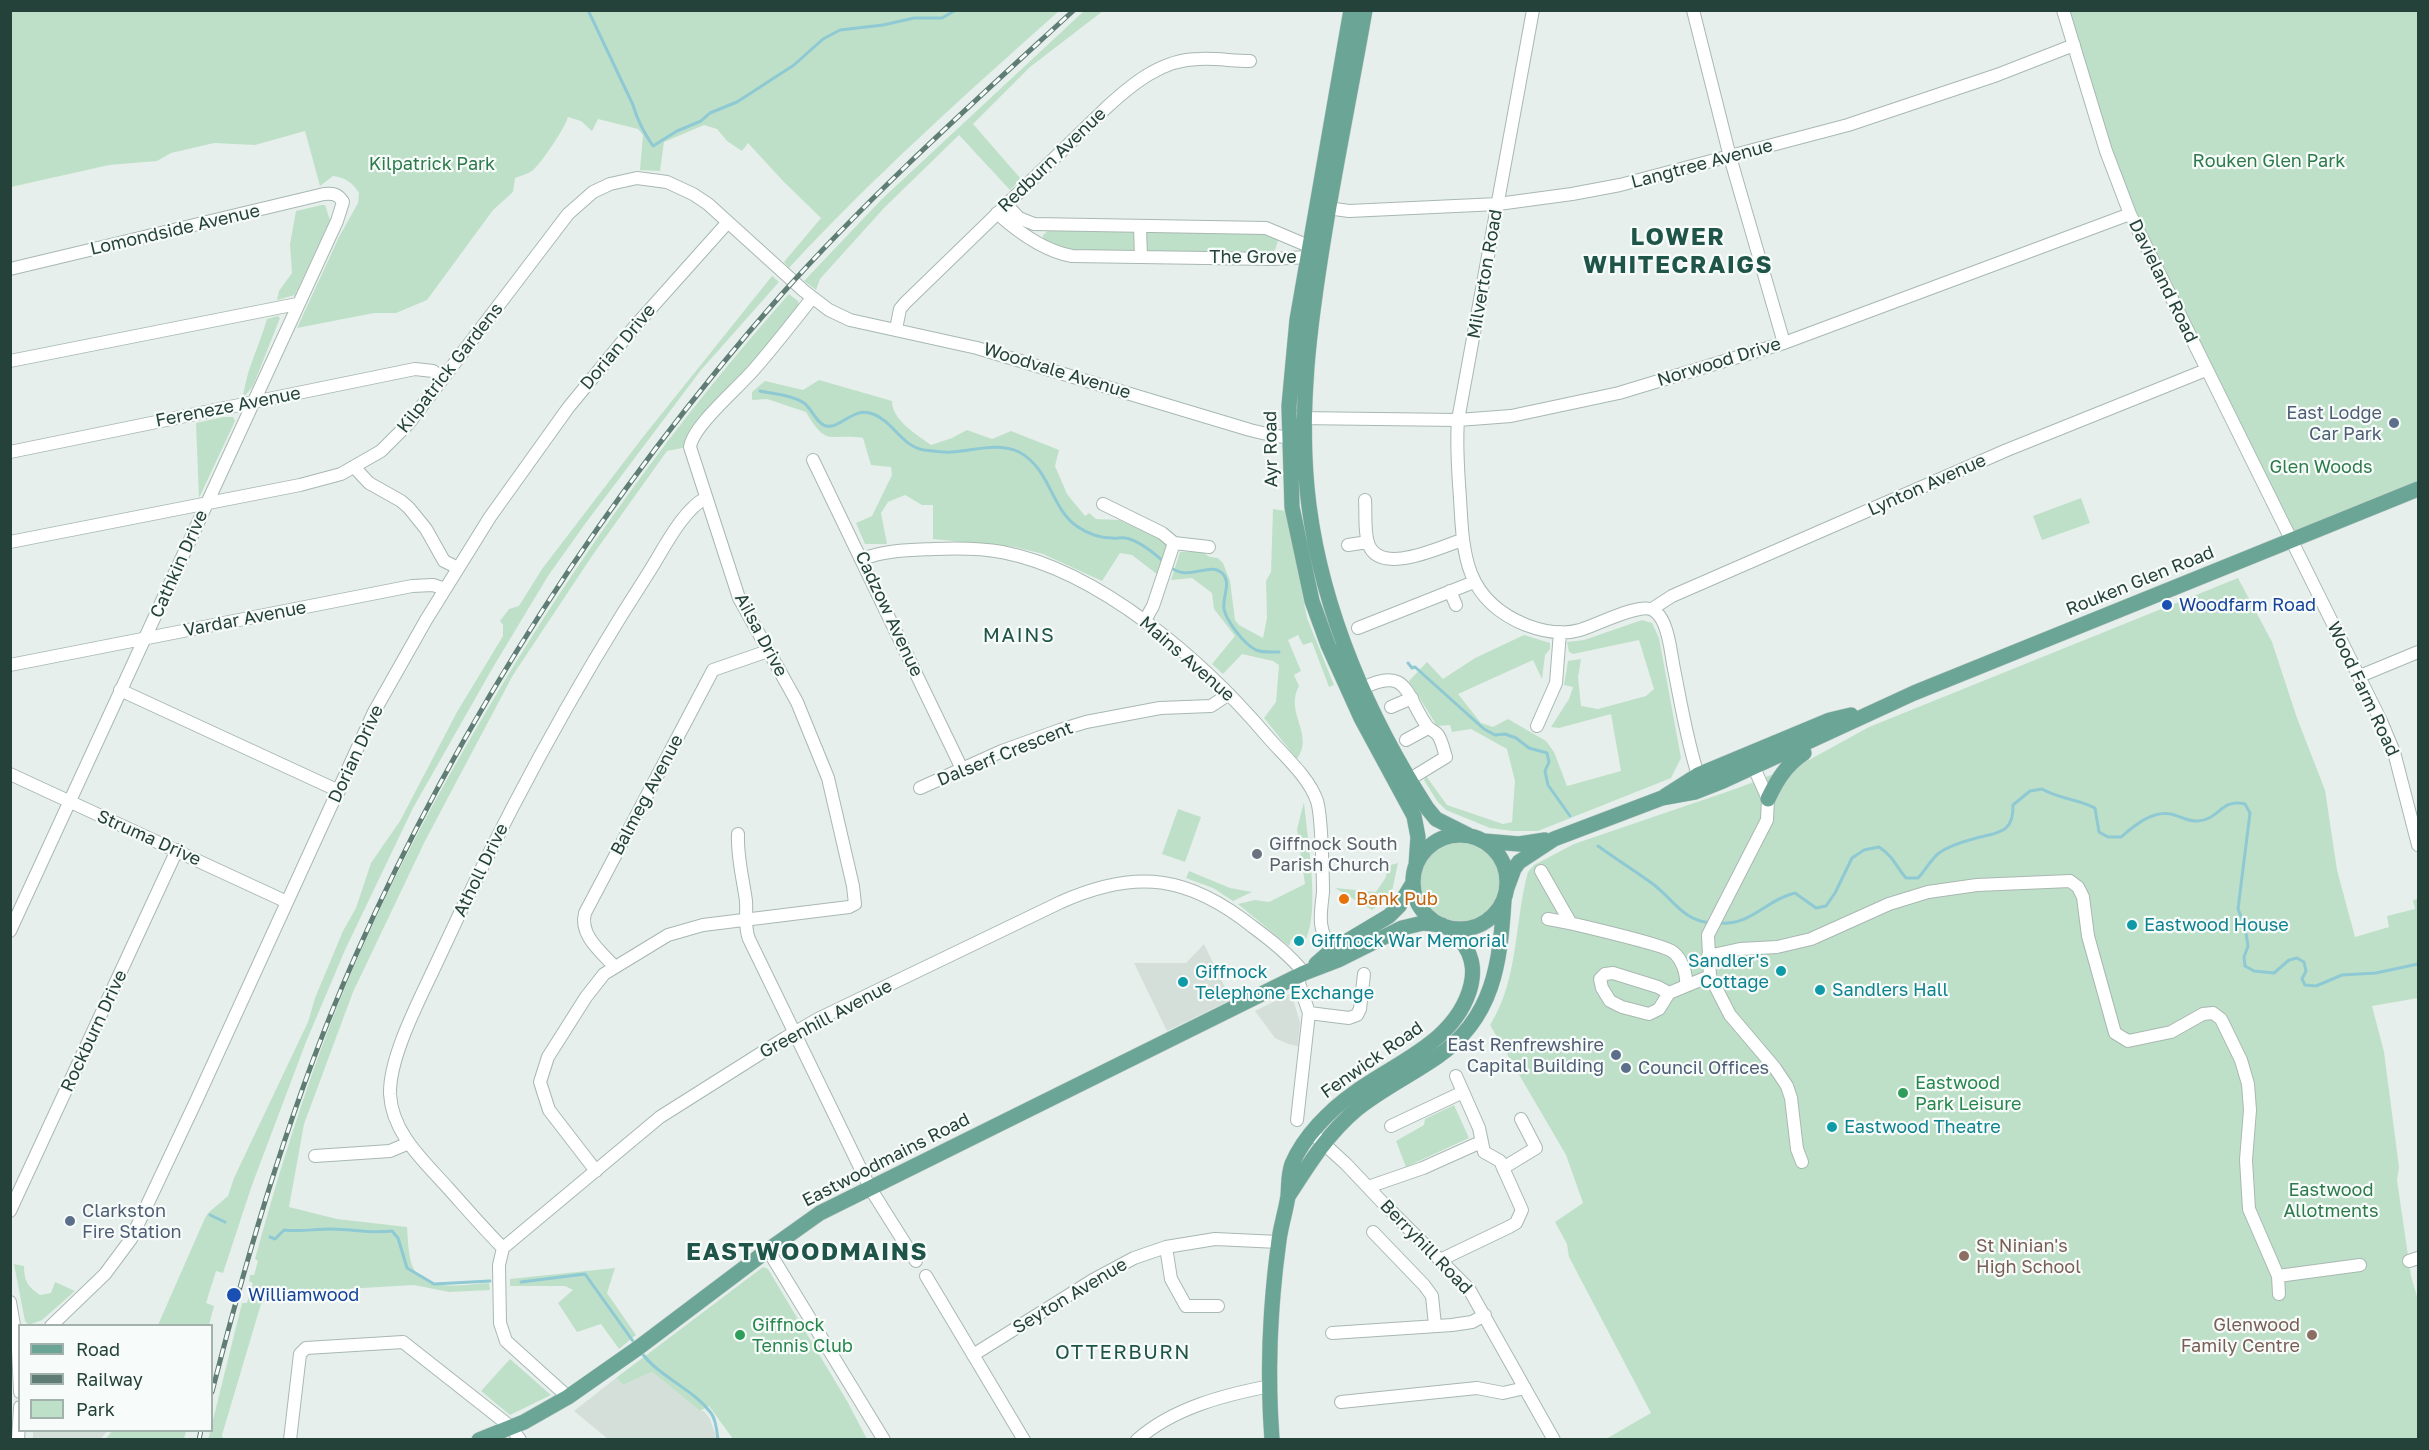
<!DOCTYPE html>
<html>
<head>
<meta charset="utf-8">
<style>
  body { margin:0 }
  #map { position:relative; width:2429px; height:1450px; overflow:hidden; background:#e6efeb; font-family:"Golos Text",sans-serif }
  canvas { display:block }
  .frame { position:absolute; inset:0; border:12px solid #24423a; pointer-events:none }
  .legend { position:absolute; left:18px; top:1324px; width:195px; height:108px; box-sizing:border-box; background:#f7fbf9; border:2px solid #a3b1ad; margin:0; padding:8px 10px; list-style:none; font-size:18px; color:#24423a }
  .legend li { display:flex; align-items:center; gap:12px; height:30px }
  .legend b { width:30px; border:2px solid #a3b1ad }
</style>
</head>
<body>
<div id="map">
<canvas width="2429" height="1450"></canvas>
<div class="frame"></div>
<ul class="legend">
<li><b style="height:8px;background:#6aa596"></b>Road</li>
<li><b style="height:8px;background:#5f7d75"></b>Railway</li>
<li><b style="height:16px;background:#bfe0c8"></b>Park</li>
</ul>
</div>
<script>
const g = document.querySelector('canvas').getContext('2d');
g.lineJoin = 'round';
function fill(path, color) { g.fillStyle = color; g.fill(path, 'evenodd'); }
function trace(path, color, width, dash) { g.strokeStyle = color; g.lineWidth = width; g.lineCap = dash ? 'butt' : 'round'; g.setLineDash(dash || []); g.stroke(path); }
function write(font, color, halo, rows, align = 'center') {
  g.font = font + ' "Golos Text",sans-serif'; g.lineWidth = 4.5; g.setLineDash([]); g.textBaseline = 'middle'; g.strokeStyle = halo; g.fillStyle = color; for (const [text, x, y, turn = 0] of rows) {
    g.save(); g.translate(x, y); g.rotate((+turn || 0) * Math.PI / 180); g.textAlign = isNaN(turn) ? turn : align; if (halo) g.strokeText(text, 0, 0); g.fillText(text, 0, 0); g.restore();
  }
}
fill(new Path2D(`
  M1204 944 1231 1000 1167 1031 1134 963H1186Z
  M1291 993 1300 1022 1298 1046 1288 1044 1275 1038 1255 1011Z
  M652 1372 700 1411H704L710 1419 717 1439H608L574 1411 616 1378 623 1385Z
  M33 1431V1430L107 1431 100 1440 33 1439Z`), '#d4dfda');
fill(new Path2D(`
  M1085 10 1103 11 1030 67 973 124 1021 179 1010 190 959 135 884 208 820 279 816 290 804 281 882 199Z
  M10 11 11 10 1059 11C966 94 874 176 789 268L784 262 821 218 784 182 748 143 742 151 727 141 717 129 704 125 664 142 660 171 640 170 643 135 638 129 598 119 592 131 581 121 568 117C566 126 541 164 533 170 528 174 520 176 515 178L513 192 493 210 427 300 396 313H374L297 328 339 237 358 203 359 193C352 182 346 178 333 176L320 186 305 131 255 145 214 143 171 153 157 161 109 165 11 187Z
  M2063 11H2418V489L2291 541 2130 214Z
  M322 205H325L330 220 295 295 277 300 279 291 292 273 290 244 296 211Z
  M1049 230H1134V250H1064L1044 241 1043 235Z
  M1147 231 1274 234 1278 241 1275 250 1266 255 1147 253Z
  M772 276 779 282 701 370 585 524 548 576 492 669 413 808 345 950 306 1042 252 1185 223 1273 216 1271 206 1303 214 1306 209 1325H158L205 1218 208 1213 228 1196 234 1178 308 1022 315 998 343 931 356 908 371 863 400 821 457 712 503 636V625L500 621 509 609 519 606 542 569 643 437Z
  M789 294 798 301 799 307 687 447 667 451 592 556 513 675 425 841 353 992 304 1124 289 1207 337 1219 407 1227C408 1239 408 1254 412 1265 423 1294 465 1284 489 1283L490 1290 449 1292 414 1285 276 1293 261 1304 222 1435 223 1439 208 1440 242 1303H247L253 1283 249 1281 250 1275H254L258 1261 255 1259C277 1178 302 1098 332 1020 375 909 432 802 493 700 579 556 677 420 789 294Z
  M278 316 280 318 253 386 243 398C246 370 259 347 267 319Z
  M819 380 892 401C892 420 916 434 931 445L952 438 967 430 992 439 1011 431 1059 450 1055 466 1067 494 1085 516 1089 513 1096 519 1119 520 1170 543 1158 575 1132 555 1120 553 1102 581 1043 554 1015 547 933 539V505H922L905 495 888 502 881 513 887 544H865L856 523 872 516 892 475 891 467 871 465 863 438C829 433 827 448 806 412L767 399 752 400V392L765 381 803 390Z
  M223 417H233L235 421 199 498 196 423Z
  M2081 498 2090 523 2042 540 2033 516Z
  M1273 509 1286 511 1307 618 1334 685 1329 687 1312 642 1303 645 1298 635 1288 640 1301 671 1294 675 1299 686C1284 713 1315 734 1297 759L1264 718 1276 702 1279 665 1273 661 1242 654 1223 674 1212 664 1235 636 1214 609 1212 593 1192 578 1171 580 1180 552 1200 551 1210 557 1218 558 1223 563 1230 581 1235 620 1239 625 1263 638 1267 618 1266 581 1271 572Z
  M2238 578 2272 642 2297 718 2325 790 2337 870 2355 937 2389 927 2387 916 2415 909 2413 900 2418 899V998L2372 1006 2384 1052 2399 1167 2397 1180 2411 1276 2418 1300V1439H1606L1651 1413 1569 1257 1567 1244 1555 1222 1583 1203 1566 1155 1490 1025C1519 979 1514 923 1528 872L1534 865 1574 844 1738 788 1809 760 1869 727Z
  M1642 620 1652 623 1659 638 1681 758 1671 778 1538 831H1513L1490 828 1446 810 1437 801 1424 780 1426 776 1447 805 1503 824 1512 822 1515 781 1507 749 1471 729 1452 732 1450 725 1437 726 1409 681 1427 662 1443 679 1475 658 1524 635 1550 643V649L1545 655 1542 679 1533 660 1458 694 1481 723 1493 727 1508 719 1546 741 1554 752 1567 786 1621 771 1611 714 1559 728 1551 727 1569 699 1573 687 1564 685 1568 661 1581 659 1578 677 1581 706 1598 709 1646 696 1654 689 1639 640 1573 654 1569 652 1567 642 1584 640Z
  M1304 802C1307 838 1321 912 1305 941L1302 936 1291 940 1289 946 1238 904 1255 900 1269 902 1305 884 1297 829Z
  M1178 809 1201 817 1185 862 1162 854Z
  M1420 881a40 40 0 1 1 80 0a40 40 0 1 1-80 0Z
  M1398 863 1391 896 1372 910 1335 888 1376 892 1386 877 1387 866Z
  M1189 871 1230 888 1252 892 1233 901 1213 888 1186 878Z
  M1454 1105 1469 1138 1406 1167 1396 1141 1424 1125 1425 1119Z
  M14 1264 24 1266C24 1281 28 1287 40 1295L51 1293 55 1282 75 1291 42 1320 29 1325 25 1321Z
  M763 1267 768 1269 847 1401 867 1439H733L709 1406 700 1411 652 1372 623 1385 616 1378Z
  M615 1268 607 1293 636 1335 619 1349 601 1324 577 1332 558 1303 573 1290 565 1286H510V1279Z
  M510 1359 551 1395 510 1415 481 1391Z
  M112 1431V1430L186 1431 184 1439H106Z`), '#bfe0c8');
trace(new Path2D(`
  M588 10 633 105C637 119 644 133 653 146L677 131 701 121 710 113 737 102 794 65 823 39 840 30 883 25 914 18H942L956 10
  M760 391C774 394 792 395 804 403 812 409 817 424 826 426 841 429 853 406 873 414 893 421 901 446 924 450 933 451 943 453 951 452 973 451 998 442 1019 452 1051 469 1051 510 1078 527 1087 533 1100 538 1112 538 1116 539 1121 537 1125 538 1139 540 1154 553 1164 562
  M1169 566C1188 583 1209 561 1222 573 1232 582 1222 598 1224 609 1227 622 1244 644 1256 650 1263 653 1271 652 1279 652
  M1408 663 1412 668 1415 667 1484 729 1495 735 1505 734 1516 738 1529 748 1547 753 1549 762 1545 771 1548 785 1570 816
  M1598 846C1616 859 1635 871 1653 884 1674 900 1682 920 1711 923
  M1718 923C1752 926 1765 900 1795 893L1816 908 1826 906 1835 893 1852 858 1864 850 1879 847C1894 857 1895 865 1906 878H1918C1925 871 1931 859 1939 853 1948 846 1962 842 1973 839 1996 832 2014 835 2013 805L2030 791 2042 789C2059 799 2078 799 2095 808L2099 832 2108 837H2121C2134 826 2152 810 2171 814 2180 816 2189 822 2198 821 2219 820 2221 798 2245 804L2250 813 2238 909 2245 927 2248 946 2244 957 2245 966 2254 971 2274 973 2289 960 2297 958 2304 962 2306 971 2302 979 2305 985 2316 986 2342 975 2376 973 2418 964
  M210 1215 225 1222
  M270 1237 275 1239 284 1230C301 1232 314 1229 331 1229 353 1229 370 1234 392 1231L398 1238 407 1268 434 1284 490 1281
  M521 1282 585 1274 635 1344
  M641 1352C659 1377 692 1388 711 1413 716 1419 717 1431 718 1440`), '#8ec9d4', 3);
const minor = new Path2D(`
  M1533 10 1458 420C1456 446 1458 472 1460 498 1463 556 1465 600 1526 625 1542 631 1563 635 1580 630 1595 626 1640 602 1653 610 1658 613 1662 619 1664 624 1670 638 1671 654 1674 669 1681 704 1687 741 1698 775
  M1693 10 1730 157 1784 343
  M2063 10 2106 151 2130 214 2381 721 2394 752 2418 845
  M1007 205 1019 218 1034 224 1266 228 1318 250
  M1320 207 1349 211 1498 204 1572 194 1620 185 1848 125 1997 75 2074 45
  M997 213C1018 232 1044 251 1072 256L1273 259 1307 257 1315 254
  M1140 227 1141 257
  M10 269 324 194C333 193 338 194 343 202L337 221 10 931
  M896 329 900 309 905 303 1106 108C1132 84 1162 59 1199 59 1216 58 1233 61 1250 61
  M10 361 297 304
  M1297 418 1458 420 1511 416 1619 393 1784 343 2130 214
  M10 452 415 369 433 371 443 379
  M813 460 962 769
  M355 468 369 483 401 501 409 508 426 529 444 561 458 568
  M1365 500C1366 513 1364 530 1368 543 1379 577 1440 547 1462 540
  M1103 504 1162 533 1174 543 1209 547
  M10 542 300 485 341 474 381 451 409 423 568 214 593 192 610 184 637 178 667 182 693 194 708 204 804 291 829 310 850 320 977 348 1250 430 1275 436 1297 438
  M1348 545 1368 542
  M863 559C884 550 911 550 934 549 956 548 980 548 1002 552 1101 571 1204 662 1267 736 1283 755 1309 777 1317 801 1320 811 1320 822 1321 832 1322 852 1323 872 1323 892 1322 902 1320 913 1321 923 1322 935 1329 946 1335 956
  M1450 591 1456 605
  M1652 609 1672 596 2007 450 2206 370
  M1144 622 1153 606 1174 543
  M1358 628 1474 582
  M10 665 412 586 433 585 445 589
  M2360 676 2418 652
  M120 690 339 791
  M1361 698 1363 688C1409 665 1406 697 1427 726 1430 730 1435 731 1438 735 1442 741 1444 751 1446 757L1410 779
  M1391 707 1412 698
  M1537 726 1556 683 1560 632
  M1406 740 1428 728
  M1751 761 1768 799 1767 820 1708 935 1710 976 1730 1015 1775 1068 1787 1086 1791 1098 1797 1149 1802 1162
  M10 774 287 902
  M920 788 1002 751 1060 730 1086 722 1160 708 1211 706 1229 694
  M738 834C737 858 743 878 746 901 747 915 744 926 749 939L870 1188 916 1261
  M1541 871 1570 922
  M1548 919C1563 921 1666 945 1673 952 1682 959 1687 974 1686 985
  M1708 956 1740 949 1777 947 1811 939 1889 904 1928 892 1977 885 2070 881 2078 887 2083 897 2088 936 2115 1033 2128 1041 2171 1032 2203 1014 2213 1013 2221 1019 2241 1060 2248 1084 2250 1110 2246 1160 2249 1209 2278 1276 2279 1294
  M615 967C601 952 579 935 585 913L713 670 768 651
  M1669 993 1658 987 1613 973 1605 974 1600 979 1602 988 1610 1001 1622 1007 1649 1014 1659 1009 1669 993 1710 976
  M1309 1013 1349 1018 1357 1015 1360 1009 1364 974
  M1297 1120 1309 1013 1297 977
  M1391 1126 1463 1092
  M1312 1133 1346 1164 1382 1202 1469 1289 1554 1440
  M315 1156 390 1151 409 1143
  M1503 1168 1536 1148 1521 1119
  M596 1171 549 1110 540 1082 548 1057 586 997 604 974 668 935 703 925 849 907 855 904 853 886 828 778 797 702 739 598 690 447C693 425 741 386 757 366 776 344 794 321 812 298
  M1368 1187 1423 1168 1481 1142
  M10 1211 177 850
  M1373 1232 1424 1285 1432 1296 1435 1325
  M1166 1247 1171 1279 1186 1306H1218
  M503 1248C484 1229 466 1208 448 1188 423 1160 392 1133 390 1094 389 1056 421 997 437 962 499 827 568 697 649 572 663 550 683 509 706 498
  M768 1250 884 1440
  M1440 1260 1509 1227 1516 1223 1522 1210 1500 1161 1484 1152 1479 1128 1456 1076
  M2409 1261 2418 1258
  M926 1276 1024 1440
  M2278 1276 2360 1265
  M10 1302 18 1349 20 1392
  M51 1326 105 1274 131 1239 197 1099 374 712 426 620 490 517 568 408 636 325 728 222
  M1332 1333 1452 1325 1472 1322 1485 1315
  M973 1355 1093 1280 1134 1258 1166 1247 1215 1239 1279 1242
  M568 1397 506 1341 500 1323 499 1265 503 1248 660 1117 785 1038 818 1019 1061 902C1137 868 1189 876 1253 927 1272 941 1290 955 1304 973
  M1341 1402 1477 1388 1503 1393 1525 1388
  M18 1440 20 1407
  M290 1440 300 1354 306 1348 403 1342 511 1427 520 1440
  M1137 1440C1173 1408 1224 1395 1270 1386`);
const major = new Path2D(`
  M1351 10 1297 320 1289 406 1292 507 1312 601 1328 645 1361 718 1414 816 1418 837 1416 866
  M1365 10C1352 84 1337 157 1325 230 1310 321 1297 413 1309 506 1323 613 1369 718 1427 808L1436 819 1468 835
  M1665 796 1698 775 1830 720 1851 715
  M1768 799C1777 780 1786 765 1804 753
  M1413 882a47 47 0 1 1 94 0a47 47 0 1 1-94 0Z
  M1484 841 1519 844 1545 840
  M1507 888 1514 869 1519 862 1554 839 1662 798 1695 792 1723 781 1914 693 2418 489
  M1316 964 1332 950 1389 916 1399 906 1413 883
  M1289 1195C1309 1164 1328 1133 1357 1109 1382 1089 1411 1075 1437 1057 1494 1018 1500 963 1504 900
  M479 1440 524 1422 568 1397 638 1348 768 1250 820 1213 1304 973 1338 960 1402 928 1423 923 1442 925
  M1272 1440C1267 1374 1270 1305 1279 1240 1281 1225 1286 1210 1288 1196 1289 1185 1288 1175 1292 1164 1304 1136 1330 1110 1354 1093 1396 1062 1457 1042 1471 985 1477 960 1466 942 1447 927`);
trace(minor, '#a8b8b2', 14);
trace(major, '#c2cac8', 16);
trace(minor, '#fff', 12);
trace(major, '#6aa596', 15);
const rail = new Path2D(`
  M212 1392C250 1244 293 1097 355 957 460 719 609 490 781 295 872 193 974 102 1074 10
  M199 1440 201 1430`);
trace(rail, '#5f7d75', 5);
trace(rail, '#f7fbf9', 3, [9]);
for (const [x, y, r, color] of [
  [2394,423,6,"#5c6f8a"],
  [2167,605,6,"#1a4fb4"],
  [1257,854,6,"#6b7280"],
  [1344,899,6,"#e8710a"],
  [2132,925,6,"#0f9aa8"],
  [1299,941,6,"#0f9aa8"],
  [1781,971,6,"#0f9aa8"],
  [1183,982,6,"#0f9aa8"],
  [1820,990,6,"#0f9aa8"],
  [1616,1055,6,"#5c6f8a"],
  [1626,1068,6,"#5c6f8a"],
  [1903,1093,6,"#2e9e5b"],
  [1832,1127,6,"#0f9aa8"],
  [70,1221,6,"#5c6f8a"],
  [1964,1256,6,"#8d6e63"],
  [234,1295,8,"#1a4fb4"],
  [740,1335,6,"#2e9e5b"],
  [2312,1335,6,"#8d6e63"]
]) { const dot = new Path2D(); dot.arc(x, y, r, 0, 2 * Math.PI); g.fillStyle = color; g.fill(dot); trace(dot, '#f7fbf9', 2); }
write('18px', '#24423a', '#f7fbf9', [
  ["Redburn Avenue",1052,160,-44],
  ["Langtree Avenue",1702,164,-15],
  ["Lomondside Avenue",175,230,-13],
  ["The Grove",1253,257],
  ["Milverton Road",1485,274,-80],
  ["Davieland Road",2163,281,64],
  ["Dorian Drive",618,347,-50],
  ["Norwood Drive",1719,362,-17],
  ["Kilpatrick Gardens",450,368,-52],
  ["Woodvale Avenue",1057,371,17],
  ["Fereneze Avenue",228,407,-11],
  ["Ayr Road",1271,449,-91],
  ["Lynton Avenue",1927,485,-24],
  ["Cathkin Drive",179,564,-66],
  ["Rouken Glen Road",2140,581,-22],
  ["Cadzow Avenue",889,614,65],
  ["Vardar Avenue",245,619,-11],
  ["Ailsa Drive",761,635,62],
  ["Mains Avenue",1187,659,41],
  ["Wood Farm Road",2363,689,65],
  ["Dorian Drive",356,754,-65],
  ["Dalserf Crescent",1005,754,-22],
  ["Balmeg Avenue",647,795,-62],
  ["Struma Drive",149,838,24],
  ["Atholl Drive",481,870,-64],
  ["Greenhill Avenue",826,1019,-28],
  ["Rockburn Drive",94,1031,-65],
  ["Fenwick Road",1372,1060,-35],
  ["Eastwoodmains Road",886,1160,-27],
  ["Berryhill Road",1426,1247,46],
  ["Seyton Avenue",1070,1296,-31]
]);
write('18px', '#2d7a4b', '#f7fbf9', [
  ["Rouken Glen Park",2269,161],
  ["Kilpatrick Park",432,164],
  ["Glen Woods",2321,467],
  ["Eastwood",2331,1190],
  ["Allotments",2331,1211]
]);
write('18px', '#4e5e75', '#f7fbf9', [
  ["East Lodge",2382,413],
  ["Car Park",2382,434],
  ["East Renfrewshire",1604,1045],
  ["Capital Building",1604,1066],
  ["Council Offices",1638,1068,"left"],
  ["Clarkston",82,1211,"left"],
  ["Fire Station",82,1232,"left"]
], 'right');
write('18px', '#164399', '#f7fbf9', [
  ["Woodfarm Road",2179,605],
  ["Williamwood",248,1295]
], 'left');
write('18px', '#5b616d', '#f7fbf9', [
  ["Giffnock South",1269,844],
  ["Parish Church",1269,865]
], 'left');
write('18px', '#c56008', '#f7fbf9', [
  ["Bank Pub",1356,899]
], 'left');
write('18px', '#0d838f', '#f7fbf9', [
  ["Eastwood House",2144,925],
  ["Giffnock War Memorial",1311,941],
  ["Sandler's",1769,961,"right"],
  ["Cottage",1769,982,"right"],
  ["Giffnock",1195,972],
  ["Telephone Exchange",1195,993],
  ["Sandlers Hall",1832,990],
  ["Eastwood Theatre",1844,1127]
], 'left');
write('18px', '#27864d', '#f7fbf9', [
  ["Eastwood",1915,1083],
  ["Park Leisure",1915,1104],
  ["Giffnock",752,1325],
  ["Tennis Club",752,1346]
], 'left');
write('18px', '#785e54', '#f7fbf9', [
  ["St Ninian's",1976,1246],
  ["High School",1976,1267],
  ["Glenwood",2300,1325,"right"],
  ["Family Centre",2300,1346,"right"]
], 'left');
g.letterSpacing = '1.5px';
write('20px', '#1f5548', '#f7fbf9', [
  ["MAINS",1019,636],
  ["OTTERBURN",1123,1353]
]);
g.letterSpacing = '0px';
g.letterSpacing = '1.5px';
write('bold 24px', '#1f5548', '#f7fbf9', [
  ["LOWER",1678,237],
  ["WHITECRAIGS",1678,265],
  ["EASTWOODMAINS",807,1252]
]);
g.letterSpacing = '0px';
</script>
</body>
</html>
